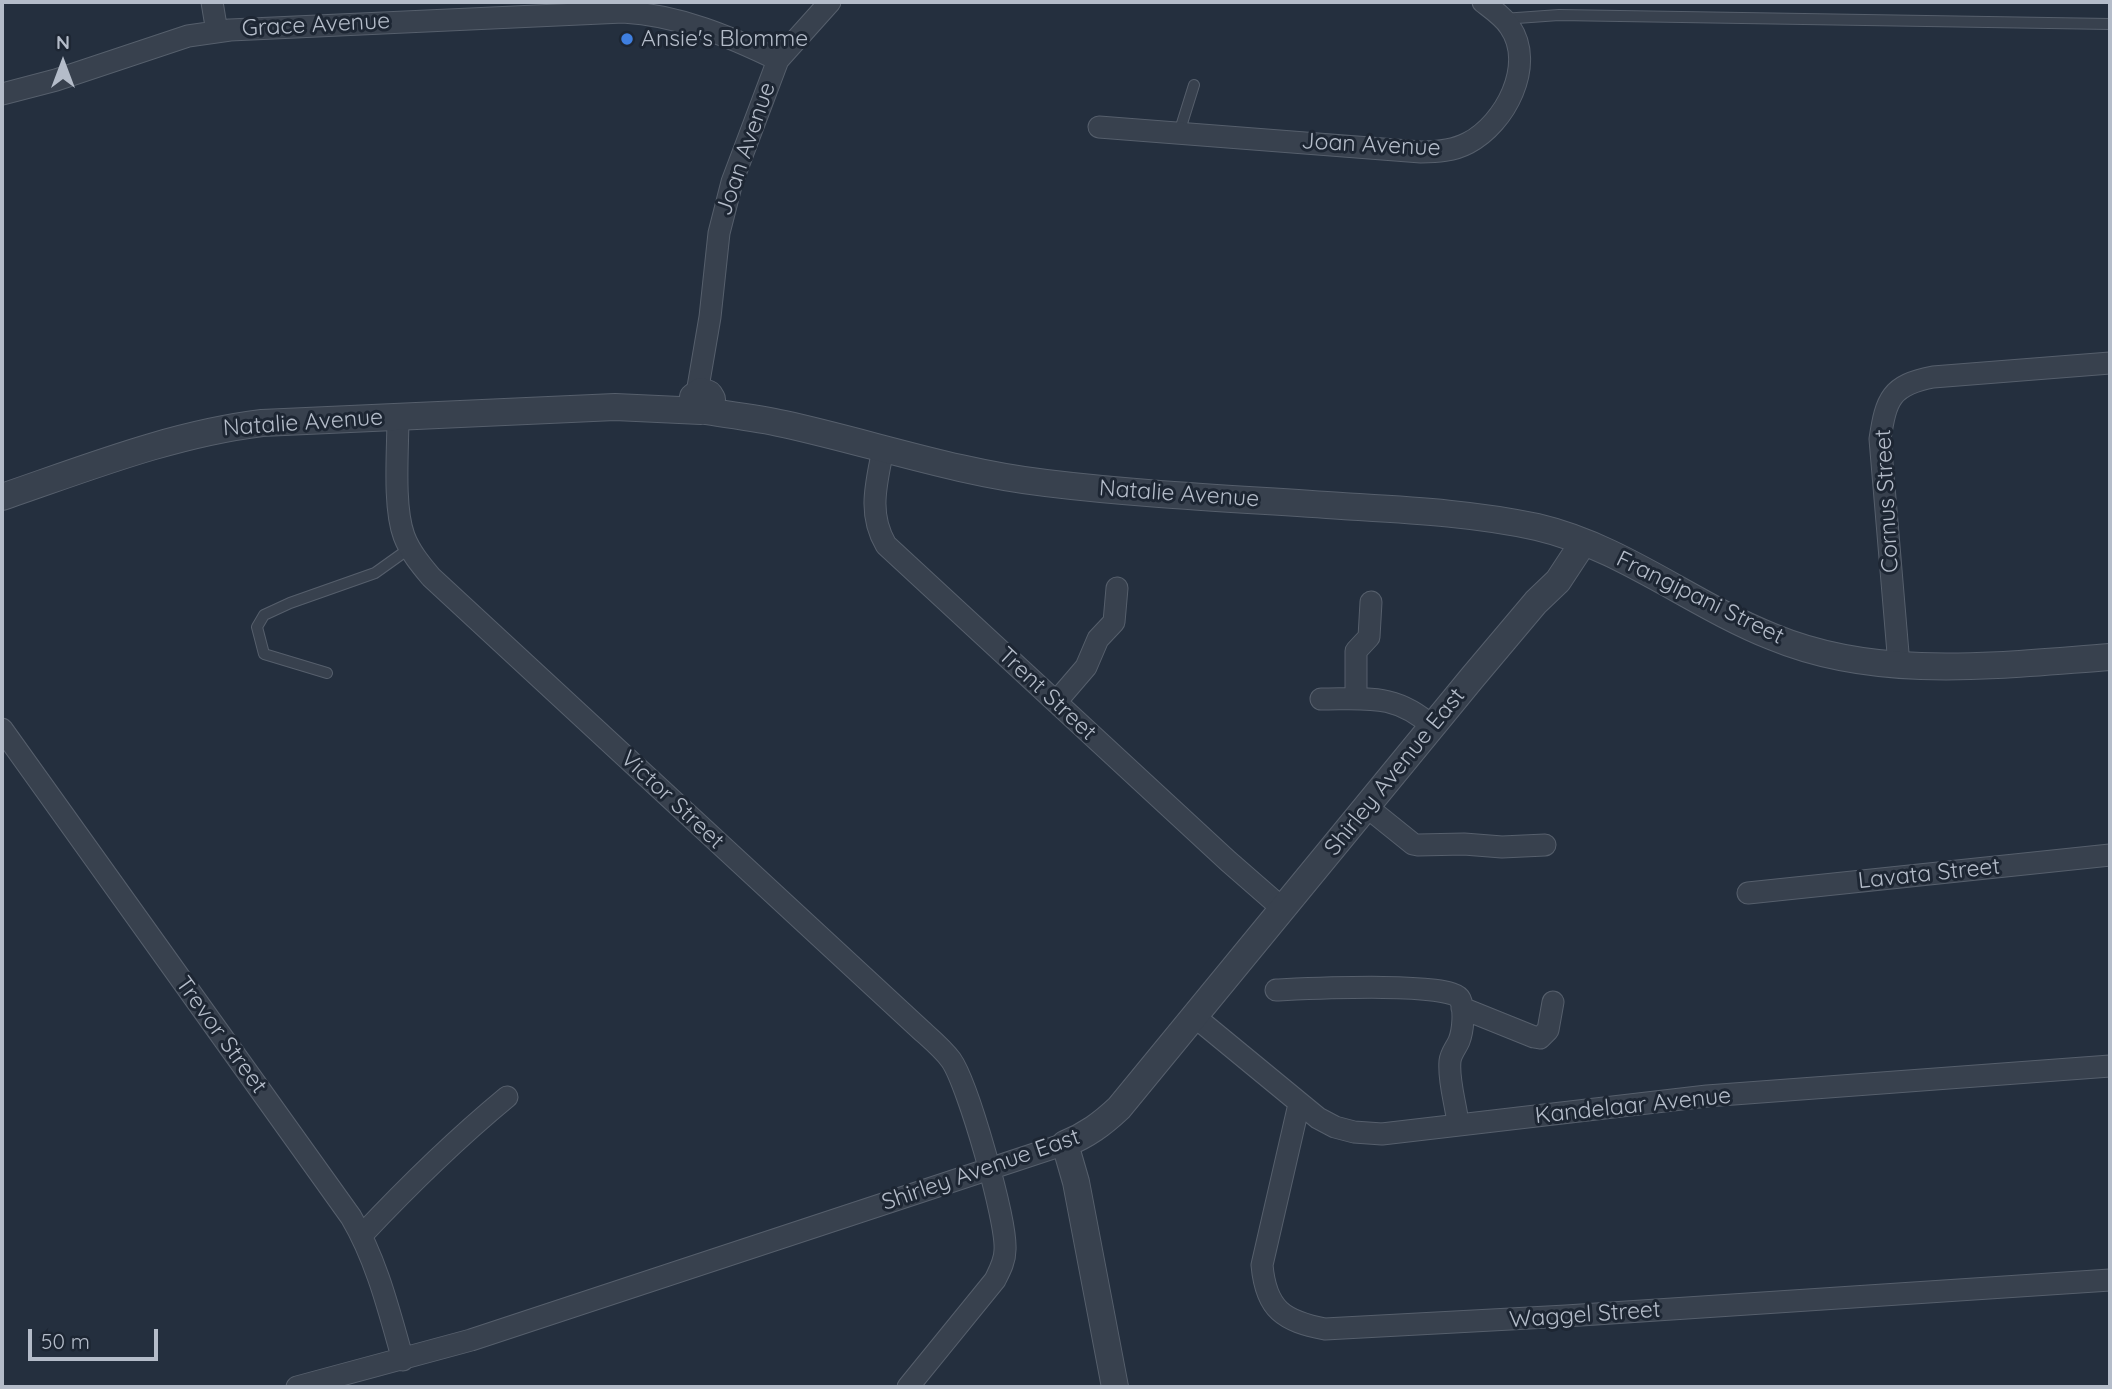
<!DOCTYPE html>
<html>
<head>
<meta charset="utf-8">
<style>
  body { margin:0 }
  #map { position:relative; width:2112px; height:1389px; overflow:hidden; background:#242f3e; font-family:Quicksand,sans-serif }
  canvas { display:block }
  .frame { position:absolute; inset:0; border:4px solid #b4bcc9; pointer-events:none }
  .north { position:absolute; left:28px; top:28px; width:70px; height:70px; -webkit-text-stroke:5px #1d2633; paint-order:stroke; rotate:0deg; font-size:19px; font-weight:700; line-height:28px; text-align:center; color:#b4bcc9 }
  .north::after { content:''; display:block; margin:auto; width:24px; height:32px; background:#b4bcc9; clip-path:polygon(50% 0,100% 100%,50% 72%,0 100%) }
  .scale { position:absolute; left:28px; top:1329px; width:130px; height:32px; box-sizing:border-box; border:4px solid #b4bcc9; border-top:0; padding-left:9px; font-size:21px; line-height:24px; white-space:nowrap; color:#b4bcc9; -webkit-text-stroke:5px #1d2633; paint-order:stroke }
</style>
</head>
<body>
<div id="map">
<canvas width="2112" height="1389"></canvas>
<div class="frame"></div>
<div class="north">N</div>
<div class="scale">50 m</div>
</div>
<script>
const g = document.querySelector('canvas').getContext('2d');
g.lineJoin = 'round';
function trace(path, color, width, dash) { g.strokeStyle = color; g.lineWidth = width; g.lineCap = dash ? 'butt' : 'round'; g.setLineDash(dash || []); g.stroke(path); }
function write(font, color, halo, rows, align = 'center') {
  g.font = font + ' Quicksand,sans-serif'; g.lineWidth = 6; g.setLineDash([]); g.textBaseline = 'middle'; g.strokeStyle = halo; g.fillStyle = color; for (const [text, x, y, turn = 0] of rows) {
    g.save(); g.translate(x, y); g.rotate((+turn || 0) * Math.PI / 180); g.textAlign = isNaN(turn) ? turn : align; if (halo) g.strokeText(text, 0, 0); g.fillText(text, 0, 0); g.restore();
  }
}
const service = new Path2D(`
  M1503 19 1559 15 2110 24
  M1179 133 1194 85
  M327 673 264 654 257 627 264 615 290 603 375 573 410 548`);
const minor = new Path2D(`
  M212 2 217 32
  M2 94 56 80 188 36 230 30 623 12C678 15 729 36 778 60
  M1099 127 1421 152C1437 152 1453 151 1468 143 1505 124 1536 65 1510 27 1504 17 1492 9 1483 2
  M697 393 710 317 719 233 732 182 778 60 830 2
  M398 416C398 450 393 506 404 536 410 552 421 565 431 577L921 1030C931 1039 943 1049 951 1060 968 1084 1007 1221 1005 1250 1005 1261 1000 1270 995 1280L908 1387
  M883 449C877 482 867 513 886 545L1228 861 1283 909
  M1899 665 1880 439C1886 399 1891 385 1933 377L2110 363
  M1321 699C1367 699 1396 693 1433 727
  M1356 699V651L1369 637 1371 602
  M1056 702 1086 667 1098 639 1114 622 1117 588
  M2 729 351 1217C377 1261 389 1311 403 1360
  M1367 807 1413 844 1418 845 1464 844 1502 847 1545 845
  M1748 893 2110 855
  M1276 990C1301 989 1452 981 1460 999 1465 1010 1463 1031 1459 1041 1456 1048 1451 1053 1450 1061 1448 1081 1456 1104 1458 1124
  M1462 1008 1534 1037 1540 1038 1548 1030 1553 1002
  M1194 1016 1318 1118 1335 1127 1354 1132 1382 1134 1707 1096 2110 1066
  M1299 1104 1262 1265C1266 1310 1284 1321 1325 1329L1566 1316 2110 1280
  M362 1235C408 1186 455 1140 507 1097
  M297 1387 471 1340 1065 1144`);
const tertiary = new Path2D(`
  M705 411C731 415 758 418 784 424 871 443 957 473 1046 483 1144 495 1243 499 1342 506 1407 510 1473 513 1537 527 1623 547 1692 605 1773 637 1879 681 1999 665 2110 657
  M2 497C87 468 172 434 262 423L615 407 701 411 711 406 712 399 709 394 701 391 693 397 692 405 697 410
  M1115 1387 1076 1182 1065 1144C1087 1135 1102 1124 1119 1108L1472 678 1536 602 1558 581 1583 543`);
trace(service, '#565f6c', 12);
trace(minor, '#565f6c', 23);
trace(tertiary, '#565f6c', 28);
trace(service, '#38414e', 10);
trace(minor, '#38414e', 21);
trace(tertiary, '#38414e', 26);
for (const [x, y, r, color] of [
  [627,39,7,"#3f7fe0"]
]) { const dot = new Path2D(); dot.arc(x, y, r, 0, 2 * Math.PI); g.fillStyle = color; g.fill(dot); trace(dot, '#1d2633', 2.5); }
write('23px', '#b4bcc9', '#1d2633', [
  ["Grace Avenue",316,25,-3],
  ["Joan Avenue",1371,145,3],
  ["Joan Avenue",746,149,-71],
  ["Natalie Avenue",303,423,-4],
  ["Natalie Avenue",1179,494,4],
  ["Cornus Street",1887,501,-93],
  ["Frangipani Street",1700,598,26],
  ["Trent Street",1047,694,43],
  ["Shirley Avenue East",1395,772,-51],
  ["Victor Street",672,800,43],
  ["Lavata Street",1929,874,-6],
  ["Trevor Street",221,1035,54],
  ["Kandelaar Avenue",1633,1106,-6],
  ["Shirley Avenue East",981,1170,-19],
  ["Waggel Street",1585,1315,-4]
]);
write('23px', '#b4bcc9', '#1d2633', [
  ["Ansie's Blomme",641,39]
], 'left');
</script>
</body>
</html>
